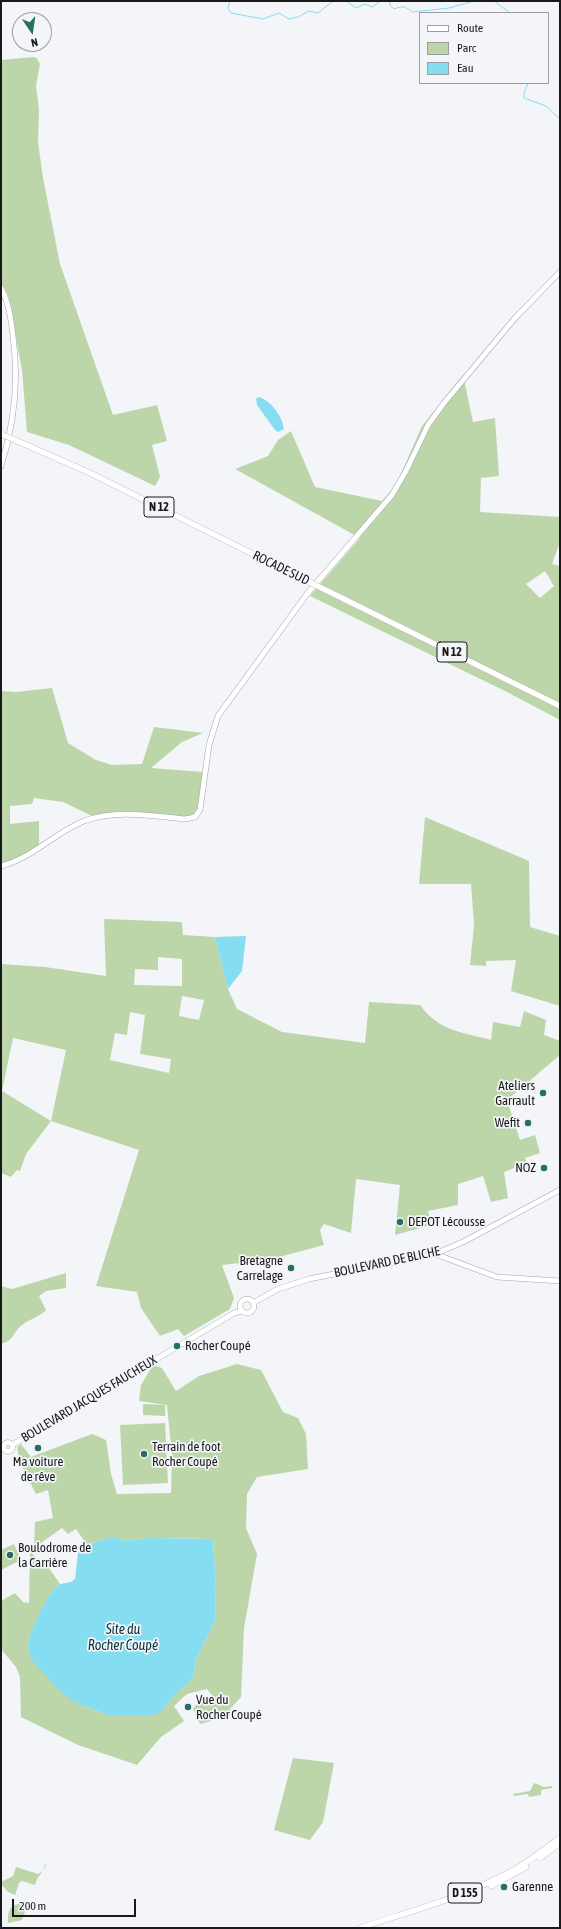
<!DOCTYPE html>
<html>
<head>
<meta charset="utf-8">
<style>
  body { margin:0 }
  #map { position:relative; width:561px; height:1929px; overflow:hidden; background:#f3f5f9; font-family:"Asap Condensed",sans-serif }
  canvas { display:block }
  .frame { position:absolute; inset:0; border:2px solid #19191b; pointer-events:none }
  .legend { position:absolute; left:419px; top:12px; width:130px; height:72px; box-sizing:border-box; background:#f3f5f9; border:1px solid #9c9da0; margin:0; padding:5px 7px; list-style:none; font-size:12px; color:#19191b }
  .legend li { display:flex; align-items:center; gap:8px; height:20px }
  .legend b { width:20px; border:1px solid #9c9da0 }
  .north { position:absolute; left:12px; top:12px; width:40px; height:40px; box-sizing:border-box; background:#f3f5f9; border:1px solid #9c9da0; border-radius:50%; rotate:167deg; font-size:11px; font-weight:700; line-height:16px; text-align:center; color:#19191b }
  .north::after { content:''; display:block; margin:auto; width:14px; height:18px; background:#276e64; clip-path:polygon(50% 0,100% 100%,50% 72%,0 100%) }
  .scale { position:absolute; left:12px; top:1899px; width:124px; height:18px; box-sizing:border-box; border:2px solid #19191b; border-top:0; padding-left:5px; font-size:12px; line-height:14px; white-space:nowrap; color:#19191b; -webkit-text-stroke:3px #f3f5f9; paint-order:stroke }
</style>
</head>
<body>
<div id="map">
<canvas width="561" height="1929"></canvas>
<div class="frame"></div>
<ul class="legend">
<li><b style="height:5px;background:#fff"></b>Route</li>
<li><b style="height:11px;background:#bcd6aa"></b>Parc</li>
<li><b style="height:11px;background:#85ddf2"></b>Eau</li>
</ul>
<div class="north">N</div>
<div class="scale">200 m</div>
</div>
<script>
const g = document.querySelector('canvas').getContext('2d');
g.lineJoin = 'round';
function fill(path, color) { g.fillStyle = color; g.fill(path, 'evenodd'); }
function trace(path, color, width, dash) { g.strokeStyle = color; g.lineWidth = width; g.lineCap = dash ? 'butt' : 'round'; g.setLineDash(dash || []); g.stroke(path); }
function write(font, color, halo, rows, align = 'center') {
  g.font = font + ' "Asap Condensed",sans-serif'; g.lineWidth = 3.5; g.setLineDash([]); g.textBaseline = 'middle'; g.strokeStyle = halo; g.fillStyle = color; for (const [text, x, y, turn = 0] of rows) {
    g.save(); g.translate(x, y); g.rotate((+turn || 0) * Math.PI / 180); g.textAlign = isNaN(turn) ? turn : align; if (halo) g.strokeText(text, 0, 0); g.fillText(text, 0, 0); g.restore();
  }
}
fill(new Path2D(`
  M33 57 37 58 40 64 36 86 39 109 38 142 43 178 60 264 113 415 157 405 167 441 152 445 160 477 155 486 69 445 27 432 22 370 8 295 1 282V60Z
  M463 375 473 422 495 418 499 476 481 478 480 512 560 517V542L552 564 560 566V720L505 691 310 596 360 538 235 469 268 456 278 440 291 431 315 487 382 501 396 485 422 426ZM545 571 554 586 540 598 526 584Z
  M52 688 68 743 96 760 112 765 142 764 154 727 203 733 182 742 151 768 203 772 198 810 195 815 188 817 123 812 92 816 63 802 34 798 32 804 10 806V824L39 821V847L21 857 1 864V691L16 692Z
  M425 817 529 861 530 927 560 936V1006L511 991 516 960 486 961V966L470 965 474 925 471 884H419Z
  M104 919 182 922 183 935 215 937 228 989 237 1009 282 1032 365 1043 369 1002 420 1005C439 1031 461 1032 491 1040L493 1022 520 1027 524 1011 546 1020 544 1035 560 1041V1055L507 1100 520 1140 535 1135 540 1153 525 1158 527 1163 504 1172 508 1198 491 1202 483 1176 458 1184V1205L428 1211 431 1225 395 1235 400 1185 356 1179 351 1233 324 1224 320 1230 324 1245 268 1260 222 1265 234 1298 230 1309 184 1336 178 1329 160 1336 141 1308 137 1292 96 1286 139 1150 51 1121 26 1154 20 1171 17 1170 11 1177 1 1173V964L45 967 106 976ZM158 957 182 959V986L134 985 135 969 158 970ZM182 996 204 1000 199 1020 179 1016ZM130 1012 145 1015 140 1054 171 1059 169 1073 110 1060 115 1033 127 1035ZM13 1038 66 1050 51 1121 2 1091Z
  M66 1273V1288L46 1291 39 1296 46 1310C39 1317 30 1319 22 1325 13 1332 14 1341 1 1344V1286L12 1289Z
  M237 1364 261 1370 283 1412 298 1418 306 1434 308 1469 257 1477 247 1494 246 1528 257 1554 244 1628 241 1697 230 1709 232 1715 200 1724 193 1709 196 1705 214 1698 207 1689 187 1694 174 1706 184 1721 161 1737 137 1765 78 1745 21 1717 20 1677 16 1667 1 1649V1601L15 1593 23 1602 29 1603 30 1552 49 1568 60 1584 53 1590 30 1636 28 1645 31 1659 84 1706 108 1715 163 1710 168 1702 193 1678 196 1659 215 1621 216 1589 213 1539 150 1538 125 1541 119 1538H108L87 1545 76 1529 68 1534 62 1528 34 1548 35 1522 53 1518 48 1490 36 1494 20 1463 17 1447 21 1444 31 1457 92 1434 106 1440 111 1474 117 1494 171 1493 172 1456 167 1405 139 1401 141 1385 153 1365 162 1368 176 1391 199 1376Z
  M143 1404 165 1405V1416L143 1415Z
  M165 1423 168 1483 123 1485 120 1425Z
  M14 1544 21 1560 1 1570V1550Z
  M293 1758 334 1763 323 1822 310 1840 274 1830Z
  M534 1783 544 1787 552 1786V1788L541 1790V1795L529 1797 528 1794 514 1796 513 1794 530 1791Z
  M45 1864 46 1865C43 1873 37 1876 35 1885L22 1881 19 1883 15 1895 8 1892 1 1884V1882L13 1876 16 1867 38 1874 43 1871Z
  M18 1904 27 1906 22 1920 8 1923C8 1914 8 1906 18 1904Z`), '#bcd6aa');
fill(new Path2D(`
  M258 397C270 399 283 417 284 429L278 432 275 430 257 405 256 399Z
  M246 936 242 971 228 989 215 937Z
  M108 1538H119L125 1541 150 1538 213 1539 216 1589 215 1621 196 1659 193 1678 168 1702 163 1710 154 1715H108L84 1706 71 1700 58 1689 31 1659 28 1645 30 1636 41 1610 53 1590 60 1584 71 1582 75 1579 78 1553C87 1544 96 1542 108 1538Z`), '#85ddf2');
trace(new Path2D(`
  M230 1 228 8 231 13 263 19 279 13 289 19 298 17 309 11 318 13 333 1
  M346 1 356 8 365 4 372 7 381 1
  M390 1V5L394 9C404 5 405 7 413 12L449 8 474 1
  M494 1 510 13
  M528 83 524 93V98L546 106 560 119`), '#85ddf2', 1);
const secondary = new Path2D(`
  M1 288C9 303 11 319 13 336 19 381 15 422 1 466
  M1 866C33 858 54 833 84 821 116 809 152 816 185 819L195 817 200 810 209 745 218 716 307 594 392 495 406 471 428 425 444 403 515 318 560 272
  M435 1254 497 1277 560 1281
  M240 1306a7 7 0 1 1 14 0a7 7 0 1 1-14 0Z
  M253 1303 278 1289 309 1279 435 1254 465 1241 560 1190
  M3.5 1447a4.5 4.5 0 1 1 9 0a4.5 4.5 0 1 1-9 0Z
  M12 1445 234 1313 242 1311`);
const primary = new Path2D(`
  M15 440 88 472 301 578
  M344 599 560 706
  M540 1858 560 1843
  M491 1886 526 1867
  M360 1928C411 1911 464 1897 512 1871 529 1862 544 1849 560 1838`);
trace(secondary, '#a5a6aa', 6);
trace(primary, '#a5a6aa', 6);
trace(secondary, '#fff', 5);
trace(primary, '#fff', 5.5);
const primaryBridge = new Path2D(`
  M3 435 15 440
  M301 578 344 599`);
trace(primaryBridge, '#a5a6aa', 6, []);
trace(primaryBridge, '#fff', 5.5);
for (const [x, y, r, color] of [
  [543,1093,4,"#276e64"],
  [528,1123,4,"#276e64"],
  [544,1168,4,"#276e64"],
  [400,1222,4,"#276e64"],
  [291,1268,4,"#276e64"],
  [177,1346,4,"#276e64"],
  [38,1448,4,"#276e64"],
  [144,1454,4,"#276e64"],
  [10,1555,4,"#276e64"],
  [188,1707,4,"#276e64"],
  [504,1887,4,"#276e64"]
]) { const dot = new Path2D(); dot.arc(x, y, r, 0, 2 * Math.PI); g.fillStyle = color; g.fill(dot); trace(dot, '#f3f5f9', 1.5); }
for (const [x, y, w] of [
  [159,507,30],
  [452,652,30],
  [465,1893,34]
]) { const box = new Path2D(); box.roundRect(x - w / 2, y - 10, w, 20, 3); g.fillStyle = '#f3f5f9'; g.fill(box); trace(box, '#19191b', 1); }
write('bold 12px', '#19191b', null, [
  ["N 12",159,507],
  ["N 12",452,652],
  ["D 155",465,1893]
]);
write('13px', '#19191b', '#f3f5f9', [
  ["ROCADE SUD",281,568,26],
  ["BOULEVARD DE BLICHE",387,1262,-12],
  ["BOULEVARD JACQUES FAUCHEUX",89,1399,-31]
]);
write('13px', '#19191b', '#f3f5f9', [
  ["Ateliers",535,1086,"right"],
  ["Garrault",535,1101,"right"],
  ["Wefit",520,1123,"right"],
  ["NOZ",536,1168,"right"],
  ["DEPOT Lécousse",408,1222],
  ["Bretagne",283,1261,"right"],
  ["Carrelage",283,1276,"right"],
  ["Rocher Coupé",185,1346],
  ["Terrain de foot",152,1447],
  ["Rocher Coupé",152,1462],
  ["Ma voiture",38,1462,"center"],
  ["de rêve",38,1477,"center"],
  ["Boulodrome de",18,1548],
  ["la Carrière",18,1563],
  ["Vue du",196,1700],
  ["Rocher Coupé",196,1715],
  ["Garenne",512,1887]
], 'left');
write('italic 14px', '#09353e', '#f3f5f9', [
  ["Site du",123,1630],
  ["Rocher Coupé",123,1646]
]);
</script>
</body>
</html>
